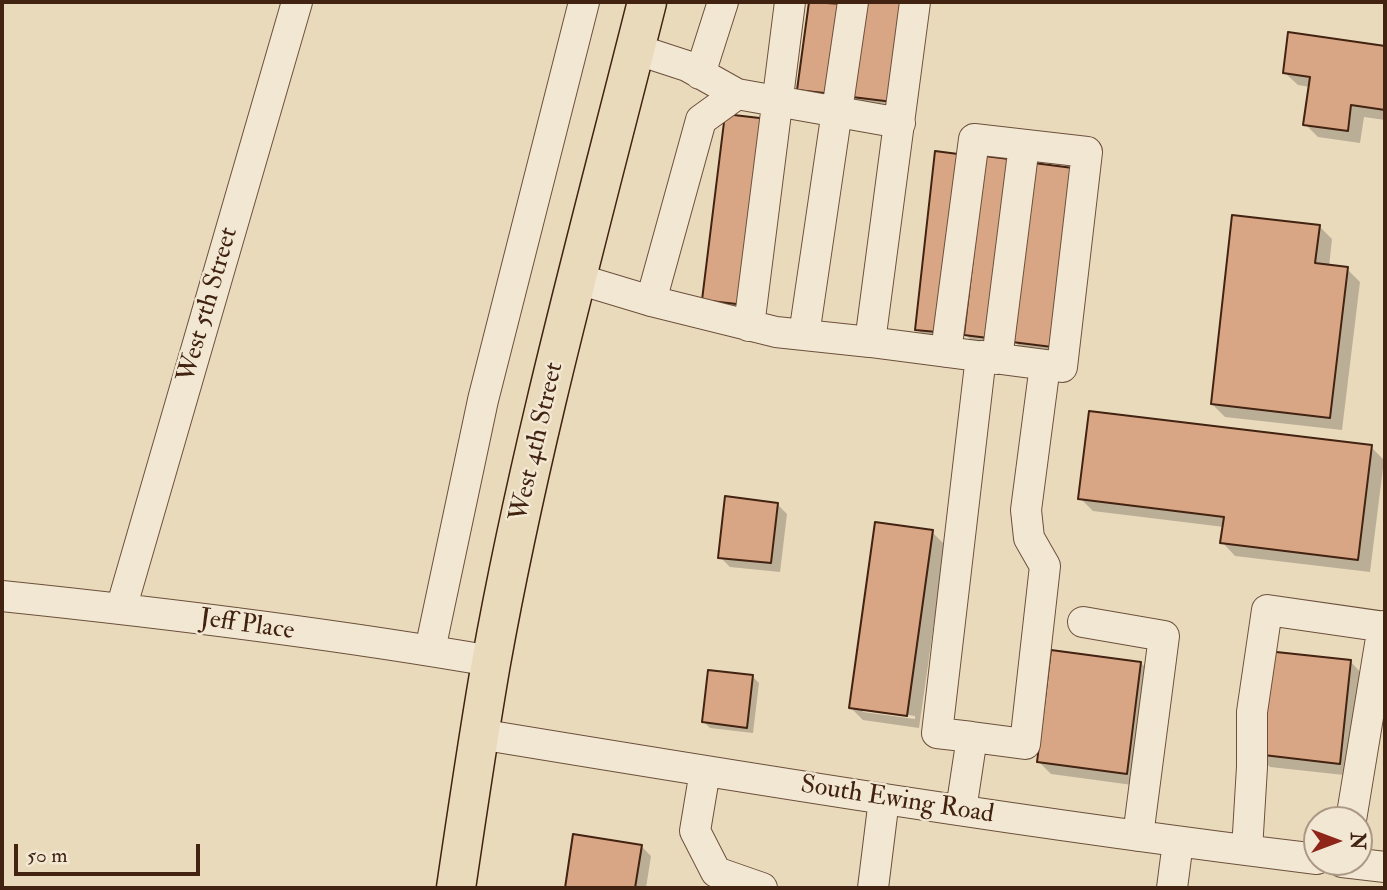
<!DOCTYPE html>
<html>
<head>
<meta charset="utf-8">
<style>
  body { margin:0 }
  #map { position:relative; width:1387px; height:890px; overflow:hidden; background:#eadabc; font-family:"IM FELL Double Pica",serif }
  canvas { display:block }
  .frame { position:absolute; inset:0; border:4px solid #422210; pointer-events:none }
  .north { position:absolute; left:1303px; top:806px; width:70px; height:70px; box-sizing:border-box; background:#f1e7d3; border:2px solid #ab9885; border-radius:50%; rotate:90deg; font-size:19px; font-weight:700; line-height:28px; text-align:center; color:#422210 }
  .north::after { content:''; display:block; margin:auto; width:24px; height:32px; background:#8f2418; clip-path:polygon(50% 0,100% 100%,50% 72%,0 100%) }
  .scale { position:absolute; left:14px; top:844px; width:186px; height:32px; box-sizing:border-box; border:4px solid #422210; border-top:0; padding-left:9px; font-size:21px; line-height:24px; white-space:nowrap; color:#422210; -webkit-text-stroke:5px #f1e7d3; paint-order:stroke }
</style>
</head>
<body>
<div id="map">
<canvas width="1387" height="890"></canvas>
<div class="frame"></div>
<div class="north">N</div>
<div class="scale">50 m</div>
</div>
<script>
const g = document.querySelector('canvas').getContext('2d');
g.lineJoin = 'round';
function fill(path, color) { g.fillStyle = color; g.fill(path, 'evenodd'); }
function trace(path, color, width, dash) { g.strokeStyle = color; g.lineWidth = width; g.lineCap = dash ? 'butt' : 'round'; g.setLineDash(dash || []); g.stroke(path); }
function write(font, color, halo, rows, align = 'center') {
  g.font = font + ' "IM FELL Double Pica",serif'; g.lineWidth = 5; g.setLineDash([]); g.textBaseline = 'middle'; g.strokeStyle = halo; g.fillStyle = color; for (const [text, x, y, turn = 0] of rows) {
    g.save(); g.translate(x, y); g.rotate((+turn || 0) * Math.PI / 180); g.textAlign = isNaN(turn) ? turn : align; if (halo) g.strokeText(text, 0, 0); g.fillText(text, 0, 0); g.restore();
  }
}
fill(new Path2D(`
  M864 2H914L902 111 864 106 854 96Z
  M1290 34 1385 48V120L1364 117 1360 143 1318 137 1305 124 1310 87 1298 85 1284 72Z
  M767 121 755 314 703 299Z
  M957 156 947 342 927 339 917 329Z
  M987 158 997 347 976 345 966 335Z
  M1082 179 1061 356 1024 351 1014 341Z
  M1319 226 1332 239 1329 267 1347 269 1360 282 1342 430 1225 417 1212 404Z
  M1371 447 1384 460 1370 572 1235 556 1222 542 1224 527 1093 511 1080 498Z
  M777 504 787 514 780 572 730 567 720 557Z
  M932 532 945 545 919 728 863 720 850 707ZM863 708 915 716V719L863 712Z
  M1350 661 1363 675 1353 776 1270 767 1257 754Z
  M1141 663 1154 676 1140 786 1051 774 1038 761Z
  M753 677 759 683 753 733 710 728 704 722Z
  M575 836 641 846 651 856 646 888H567Z`), '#0003');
const building = new Path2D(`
  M809 2 844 4 833 94 797 90Z
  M863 2H904L893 102 852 97Z
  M1288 32 1385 46V110L1351 105 1348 131 1303 125 1310 77 1283 73Z
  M725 114 768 119 745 305 702 300Z
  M935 151 958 154 937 332 915 330Z
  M985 156 1009 159 988 338 964 335Z
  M1034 163 1073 168 1052 347 1012 342Z
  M1232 215 1320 225 1315 263 1348 267 1330 418 1211 404Z
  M1089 411 1372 445 1358 560 1220 543 1224 517 1078 499Z
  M725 496 778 503 771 563 718 558Z
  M875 522 933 530 907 716 849 708Z
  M1051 650 1141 662 1127 774 1037 762Z
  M1267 651 1351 660 1340 764 1255 754Z
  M708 670 753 675 747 728 702 722Z
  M573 834 642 845 635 888H565Z`);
fill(building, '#d8a585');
trace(building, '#422210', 2);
const minor = new Path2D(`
  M915 2 870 342 1062 367 1087 152 974 139 946 352
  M635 49 687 66 737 94 900 123
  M700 74 723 2
  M578 279 651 301 776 332 870 342
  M651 301 701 120 737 94
  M749 326 790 2
  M804 335 853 2
  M997 359 1024 145
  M2 596C165 613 329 633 491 661
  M121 609 297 2
  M1083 622 1164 636 1138 836
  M430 650 483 400 584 2
  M479 734C758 780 1037 825 1317 859
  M972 737 1025 744 1045 566 1029 538 1026 510 1045 365
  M705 771 695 831 716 872 762 888
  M961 810 972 737 937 733 981 356
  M1351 820 1383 626
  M1247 850 1252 767V712L1267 610 1385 627
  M1342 862 1385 867
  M873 888 884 799
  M1172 888 1178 842`);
const major = new Path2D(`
  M456 888C467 813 478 738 491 663 531 440 592 221 647 2`);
trace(minor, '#6c503b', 32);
trace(major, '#422210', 41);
trace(minor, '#f1e7d3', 30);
trace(major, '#eadabc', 38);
write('26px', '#422210', '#f1e7d3', [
  ["West 5th Street",209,305,-74],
  ["West 4th Street",538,442,-77],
  ["Jeff Place",247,626,8],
  ["South Ewing Road",897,801,9]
]);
</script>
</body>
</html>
